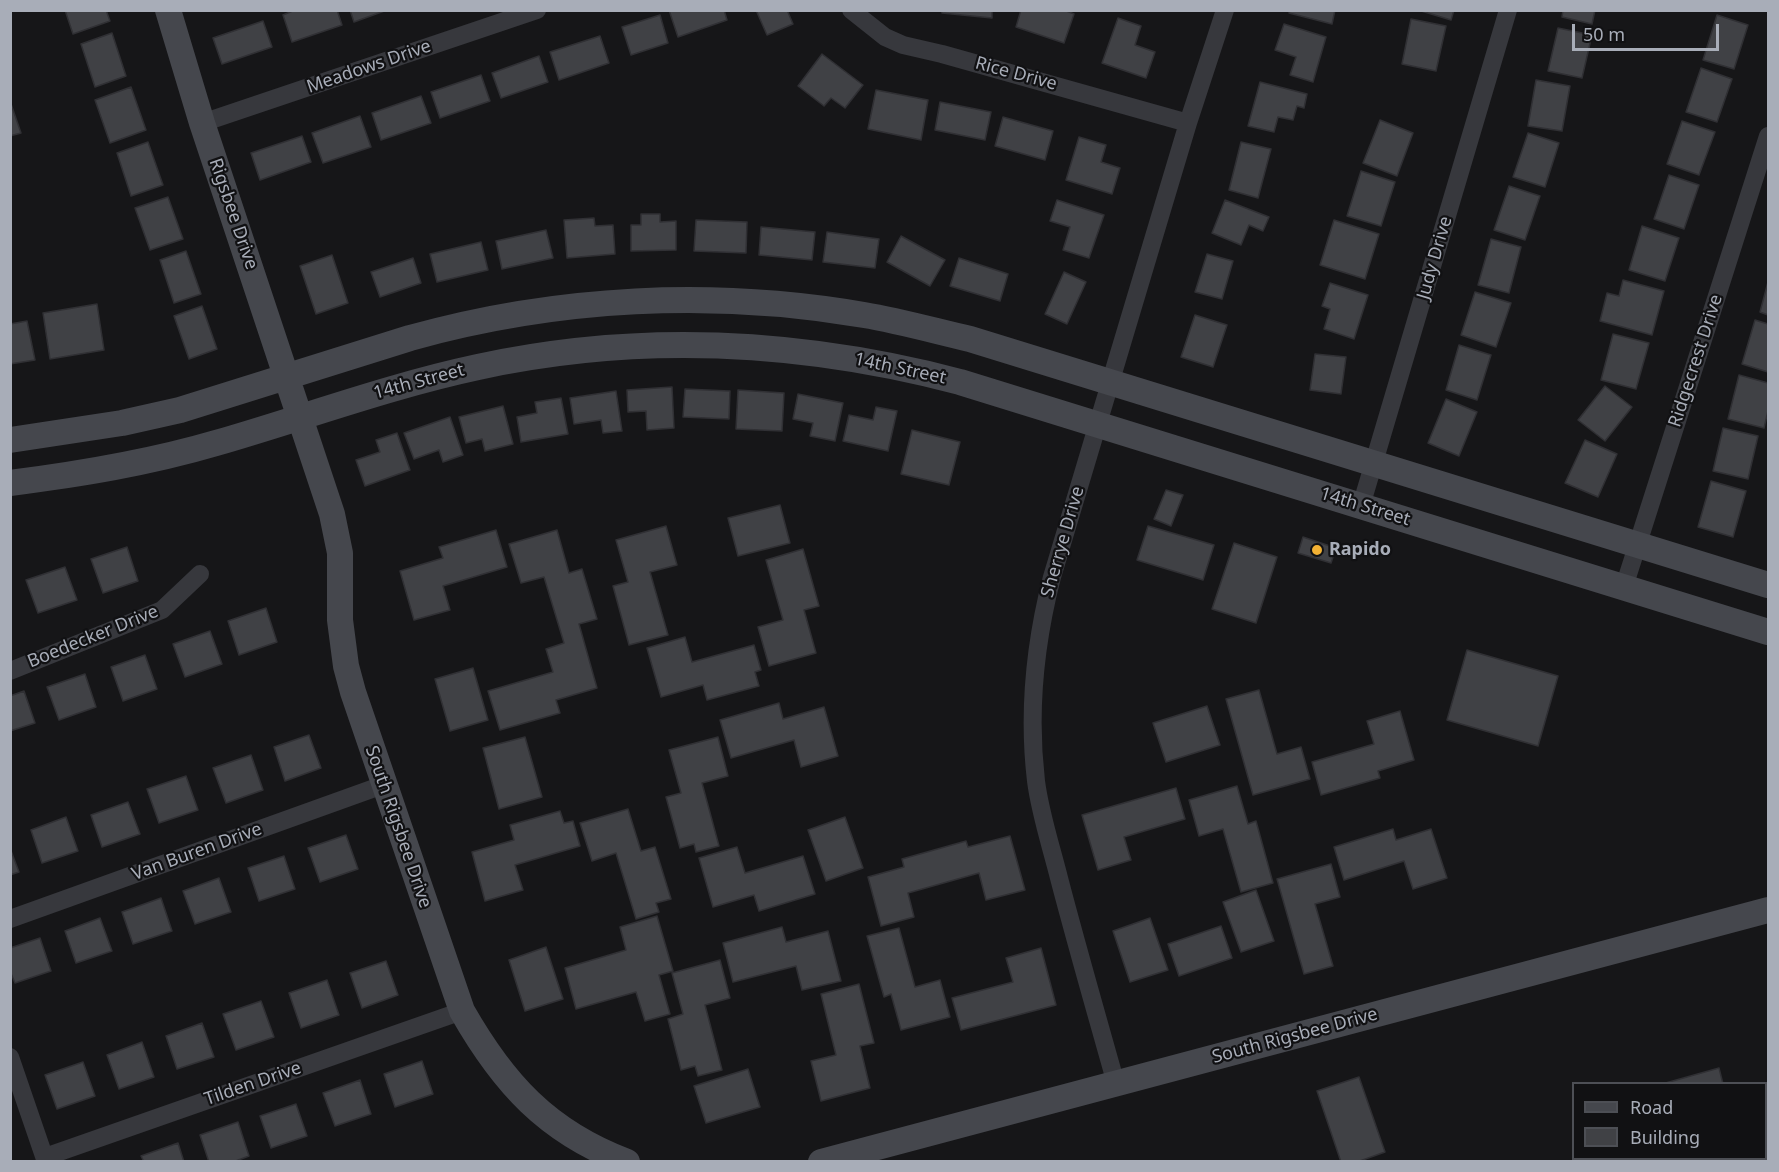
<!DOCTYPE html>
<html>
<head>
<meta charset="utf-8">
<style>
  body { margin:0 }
  #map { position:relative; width:1779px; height:1172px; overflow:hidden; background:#161618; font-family:"Noto Sans",sans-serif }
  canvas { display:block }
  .frame { position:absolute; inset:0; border:12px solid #a8adb8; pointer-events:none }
  .legend { position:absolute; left:1572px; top:1082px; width:195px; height:78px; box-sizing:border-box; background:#111113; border:2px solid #4d4f55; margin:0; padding:8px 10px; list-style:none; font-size:18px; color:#a8adb8 }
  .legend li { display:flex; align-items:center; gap:12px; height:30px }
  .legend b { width:30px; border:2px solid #4d4f55 }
  .scale { position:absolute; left:1572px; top:24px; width:147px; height:27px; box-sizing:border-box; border:3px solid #a8adb8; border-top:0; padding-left:8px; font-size:18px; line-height:21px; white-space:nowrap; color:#a8adb8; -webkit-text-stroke:4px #111113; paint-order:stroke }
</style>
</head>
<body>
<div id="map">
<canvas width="1779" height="1172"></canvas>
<div class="frame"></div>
<ul class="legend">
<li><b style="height:8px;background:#45474d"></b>Road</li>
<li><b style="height:16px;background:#404145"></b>Building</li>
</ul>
<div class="scale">50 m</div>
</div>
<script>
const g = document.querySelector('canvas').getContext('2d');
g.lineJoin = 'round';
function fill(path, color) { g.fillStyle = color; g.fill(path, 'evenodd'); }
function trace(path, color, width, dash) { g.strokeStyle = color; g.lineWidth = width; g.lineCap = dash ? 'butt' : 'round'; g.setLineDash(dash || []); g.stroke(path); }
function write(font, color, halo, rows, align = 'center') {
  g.font = font + ' "Noto Sans",sans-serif'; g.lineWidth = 4.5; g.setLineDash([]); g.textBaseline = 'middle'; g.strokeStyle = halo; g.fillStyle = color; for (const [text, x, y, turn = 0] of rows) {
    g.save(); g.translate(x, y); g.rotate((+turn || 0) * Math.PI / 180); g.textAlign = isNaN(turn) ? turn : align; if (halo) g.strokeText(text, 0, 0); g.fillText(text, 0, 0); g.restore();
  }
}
const building = new Path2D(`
  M65 10H106L110 21 73 34Z
  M295 10H337L342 25 292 42 283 15Z
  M350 10H387L354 22Z
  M669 10H724L727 20 678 37Z
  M756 10H787L793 24 767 35Z
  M942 10H992V18L942 13Z
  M1021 10H1064L1074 14 1064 43 1016 27Z
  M1290 10H1335L1332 24 1289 13Z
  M1418 10H1454L1451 20Z
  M1563 10H1595L1592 24 1562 17Z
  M660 15 668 43 631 55 622 27Z
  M1717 15 1748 25 1734 69 1703 60Z
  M1118 18 1141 26 1135 45 1155 52 1146 78 1102 63Z
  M1411 19 1446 26 1436 71 1402 64Z
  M263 21 272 47 222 64 213 38Z
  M1284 24 1326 37 1313 82 1290 75 1296 57 1275 50Z
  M1558 28 1592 35 1582 78 1548 71Z
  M112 33 126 76 95 87 81 44Z
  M600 36 609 63 559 80 550 52Z
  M822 54 863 85 845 108 831 98 824 106 798 86Z
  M539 56 548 82 501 98 492 73Z
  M1701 68 1732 79 1717 122 1686 112Z
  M481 75 490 101 440 118 431 92Z
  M1536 80 1570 86 1562 131 1528 126Z
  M1260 82 1307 94 1304 108 1297 106 1293 120 1278 117 1274 132 1248 126Z
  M131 87 146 130 110 143 95 100Z
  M876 90 928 100 921 140 868 129Z
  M421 96 431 123 381 140 372 113Z
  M10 101 21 133 10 136Z
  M940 102 991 112 985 140 935 130Z
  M360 116 371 147 323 163 312 133Z
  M1003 117 1053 131 1045 160 995 146Z
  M1380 120 1413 133 1397 176 1363 163Z
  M1682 121 1715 132 1699 175 1667 164Z
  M1528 133 1559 143 1545 187 1513 177Z
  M302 136 311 162 260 180 251 153Z
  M1079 137 1106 145 1101 162 1120 168 1112 194 1066 180Z
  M148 142 163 185 131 196 117 153Z
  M1241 142 1271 149 1258 198 1229 190Z
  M1361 171 1395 182 1381 226 1347 216Z
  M1669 175 1699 185 1684 229 1654 219Z
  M1509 186 1540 196 1525 240 1494 230Z
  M168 197 183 239 150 250 135 208Z
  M1057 200 1104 215 1089 258 1063 250 1070 227 1050 221Z
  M1225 200 1269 217 1263 231 1249 225 1241 245 1212 233Z
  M641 214H660V222L676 221V250L631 251V225H641Z
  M594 218 595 226 613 225 615 254 567 258 564 220Z
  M696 220 747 222 746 253 694 251Z
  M1334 220 1379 234 1365 279 1320 265Z
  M1642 226 1679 238 1665 281 1629 270Z
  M761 227 815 232 812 260 759 255Z
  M546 230 553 258 502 269 496 241Z
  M827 232 879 239 875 268 823 262Z
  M901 236 945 260 930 286 887 262Z
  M1491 239 1521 247 1509 293 1478 285Z
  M481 242 488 270 437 282 430 254Z
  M186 251 201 294 174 303 160 260Z
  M1207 254 1233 261 1222 299 1195 292Z
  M332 255 348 303 316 314 300 266Z
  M413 258 421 283 380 297 371 272Z
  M959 258 1008 274 1000 301 950 286Z
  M1064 272 1086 282 1067 324 1045 314Z
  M1623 280 1664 291 1652 335 1600 321 1607 293 1619 296Z
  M1768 282V315L1760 312Z
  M1330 283 1368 295 1354 339 1324 329 1330 309 1322 306Z
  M1475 292 1511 303 1496 347 1461 335Z
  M97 304 104 350 50 359 43 313Z
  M202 306 217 349 189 359 174 316Z
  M1195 315 1227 325 1213 367 1181 357Z
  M1755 320 1768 324V372L1742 364Z
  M27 321 35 360 10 364V324Z
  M1613 334 1649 343 1636 389 1601 380Z
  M1459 345 1491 355 1477 400 1446 390Z
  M1315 354 1346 357 1341 394 1310 390Z
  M1739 375 1768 383V411L1764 428 1728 419Z
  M1605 386 1632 407 1605 441 1578 420Z
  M672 387 674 428 647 430 646 411 628 412 627 390Z
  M685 389 730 391 729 419 683 417Z
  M738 390 784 393 782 431 736 429Z
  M616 391 622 431 603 433 601 420 574 424 570 398Z
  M798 394 843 403 835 441 810 436 813 423 793 419Z
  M561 398 568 434 521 442 517 417 537 413 535 402Z
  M1446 399 1477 412 1459 456 1428 443Z
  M503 406 513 444 485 451 482 439 466 443 459 417Z
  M876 407 897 411 888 451 843 441 849 415 873 420Z
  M450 417 463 455 443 462 439 450 414 459 404 433Z
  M1723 428 1758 436 1748 479 1713 471Z
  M912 430 960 442 949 485 901 474Z
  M397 433 410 470 365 486 356 460 380 452 376 440Z
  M1585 440 1617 454 1598 497 1565 483Z
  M1711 481 1746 491 1733 537 1698 527Z
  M1166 490 1183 495 1171 526 1154 519Z
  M780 505 790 543 738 556 728 518Z
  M666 526 677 565 650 572 668 635 629 645 613 586 628 582 616 540Z
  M1148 526 1214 545 1203 580 1137 560Z
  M496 530 507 567 443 586 450 610 414 620 400 571 443 558 439 547Z
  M557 530 569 573 582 569 597 619 579 624 597 688 556 700 560 713 500 730 488 691 553 672 546 649 564 643 544 577 521 583 509 544Z
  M1303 537 1336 548 1331 563 1298 553Z
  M1234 543 1277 557 1256 623 1212 609Z
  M127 547 138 581 103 593 91 559Z
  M803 549 819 606 804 610 816 653 769 666 758 627 783 620 766 560Z
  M65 567 77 600 38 613 26 580Z
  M266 608 277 642 239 655 228 621Z
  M210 631 222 664 185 677 173 644Z
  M685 637 692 662 754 645 761 670 755 672 759 686 707 700 703 685 661 697 647 648Z
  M1467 650 1558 676 1538 746 1447 720Z
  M145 655 157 689 123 701 111 667Z
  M473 668 488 720 450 731 435 679Z
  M85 674 96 707 59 720 47 687Z
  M1259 690 1277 754 1301 747 1310 779 1253 795 1226 699Z
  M24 691 35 723 10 731V696Z
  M779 703 783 719 824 707 838 756 801 767 794 740 731 758 720 720Z
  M1207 706 1220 745 1166 762 1153 723Z
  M1400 711 1414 760 1378 771 1380 778 1321 795 1312 762 1374 744 1367 721Z
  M309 735 321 768 285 781 274 747Z
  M525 737 542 797 499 809 483 748Z
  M718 737 728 776 702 783 719 846 696 852 694 844 680 848 666 797 681 793 669 750Z
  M251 755 263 790 226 803 213 768Z
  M186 776 198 810 159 823 147 789Z
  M1237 786 1248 824 1256 821 1273 883 1241 892 1223 829 1199 836 1189 800Z
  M1176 788 1185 819 1124 837 1131 860 1098 870 1082 815Z
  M128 802 140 834 102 847 91 815Z
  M628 809 641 851 655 847 671 899 656 903 659 912 636 919 616 853 592 861 580 823Z
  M560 811 564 823 573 821 580 846 515 865 523 890 485 901 472 852 514 840 510 825Z
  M66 817 78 851 42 863 31 830Z
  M845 817 863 868 826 881 808 830Z
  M1393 829 1396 840 1431 829 1447 878 1413 889 1404 861 1344 880 1334 847Z
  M346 835 358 869 320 882 308 848Z
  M1010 836 1025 890 986 900 979 873 908 893 914 917 881 926 868 877 904 867 902 859 966 841 968 847Z
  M737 847 745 873 803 856 815 894 759 911 754 895 713 907 699 858Z
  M10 848 19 872 10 875Z
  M284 856 295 889 259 901 248 868Z
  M1331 864 1340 897 1315 904 1333 966 1304 974 1277 879Z
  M219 878 231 912 195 924 183 891Z
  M1256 890 1274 941 1241 952 1223 902Z
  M161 898 172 931 133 944 122 912Z
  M657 916 673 971 659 975 670 1014 645 1021 636 992 576 1009 565 968 626 950 620 927Z
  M100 918 112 951 76 963 65 931Z
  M1150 918 1168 970 1130 982 1113 931Z
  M1221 926 1232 958 1179 976 1168 944Z
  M782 927 786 942 828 931 841 981 802 990 796 966 733 982 723 943Z
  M899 928 915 987 940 980 950 1017 901 1030 891 994 884 997 867 936Z
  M40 938 51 971 15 983 10 971V948Z
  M546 947 563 999 525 1011 509 960Z
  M1041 948 1056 1005 961 1030 952 998 1013 982 1006 958Z
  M720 960 730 998 705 1005 722 1070 698 1076 695 1066 681 1070 668 1019 683 1014 672 973Z
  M386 961 398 995 362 1008 350 973Z
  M327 980 339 1015 301 1028 289 993Z
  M859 984 874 1043 860 1046 870 1088 821 1101 811 1061 836 1055 821 994Z
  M261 1001 274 1037 236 1050 223 1014Z
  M202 1023 214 1057 177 1069 166 1036Z
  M142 1042 154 1077 119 1089 107 1055Z
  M422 1061 433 1094 395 1107 384 1074Z
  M83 1062 95 1096 57 1109 45 1075Z
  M1719 1068 1723 1084H1662Z
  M748 1069 760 1107 706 1123 694 1086Z
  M1359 1077 1385 1152 1357 1162H1341L1317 1091Z
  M360 1080 371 1114 335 1126 323 1093Z
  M296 1104 307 1136 271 1148 260 1116Z
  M238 1122 249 1156 233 1162H209L200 1135Z
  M178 1143 184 1162H144L141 1156Z`);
fill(building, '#404145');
trace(building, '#303034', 1.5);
trace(new Path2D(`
  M851 10 885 37 903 45 942 54 1188 123
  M202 123 537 10
  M1361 506 1508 10
  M1624 587 1768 136
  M10 671 162 610 200 574
  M10 919 383 785
  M10 1057 46 1162
  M1116 1084C1097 1016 1077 947 1059 878 1051 846 1040 813 1036 781 1028 713 1035 643 1052 577L1188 123 1225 10
  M45 1157 462 1011`), '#37383d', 18);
trace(new Path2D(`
  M168 10 202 123 332 514 340 553V620L346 666 353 692 462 1011C503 1083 547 1132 627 1162
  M10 440 122 423 180 410 410 338C557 297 713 289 864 315 900 321 935 331 970 339L1768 585
  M10 483C80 474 148 463 216 443 303 418 389 386 478 367 640 332 800 340 960 382L1768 632
  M821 1162 1768 910`), '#45474d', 26);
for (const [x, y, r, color] of [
  [1317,550,6,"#f2b134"]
]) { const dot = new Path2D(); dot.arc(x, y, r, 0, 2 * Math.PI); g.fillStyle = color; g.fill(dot); trace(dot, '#111113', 2); }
write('18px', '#a8adb8', '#111113', [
  ["Meadows Drive",369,67,-19],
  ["Rice Drive",1016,74,15],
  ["Rigsbee Drive",233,214,71],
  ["Judy Drive",1435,258,-74],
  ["Ridgecrest Drive",1696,361,-72],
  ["14th Street",900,369,12],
  ["14th Street",419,382,-15],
  ["14th Street",1365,507,17],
  ["Sherrye Drive",1063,542,-74],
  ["Boedecker Drive",93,637,-22],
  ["South Rigsbee Drive",398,827,71],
  ["Van Buren Drive",197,852,-20],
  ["South Rigsbee Drive",1295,1036,-15],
  ["Tilden Drive",253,1084,-19]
]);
write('bold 18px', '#a8adb8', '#111113', [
  ["Rapido",1329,550]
], 'left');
</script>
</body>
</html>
